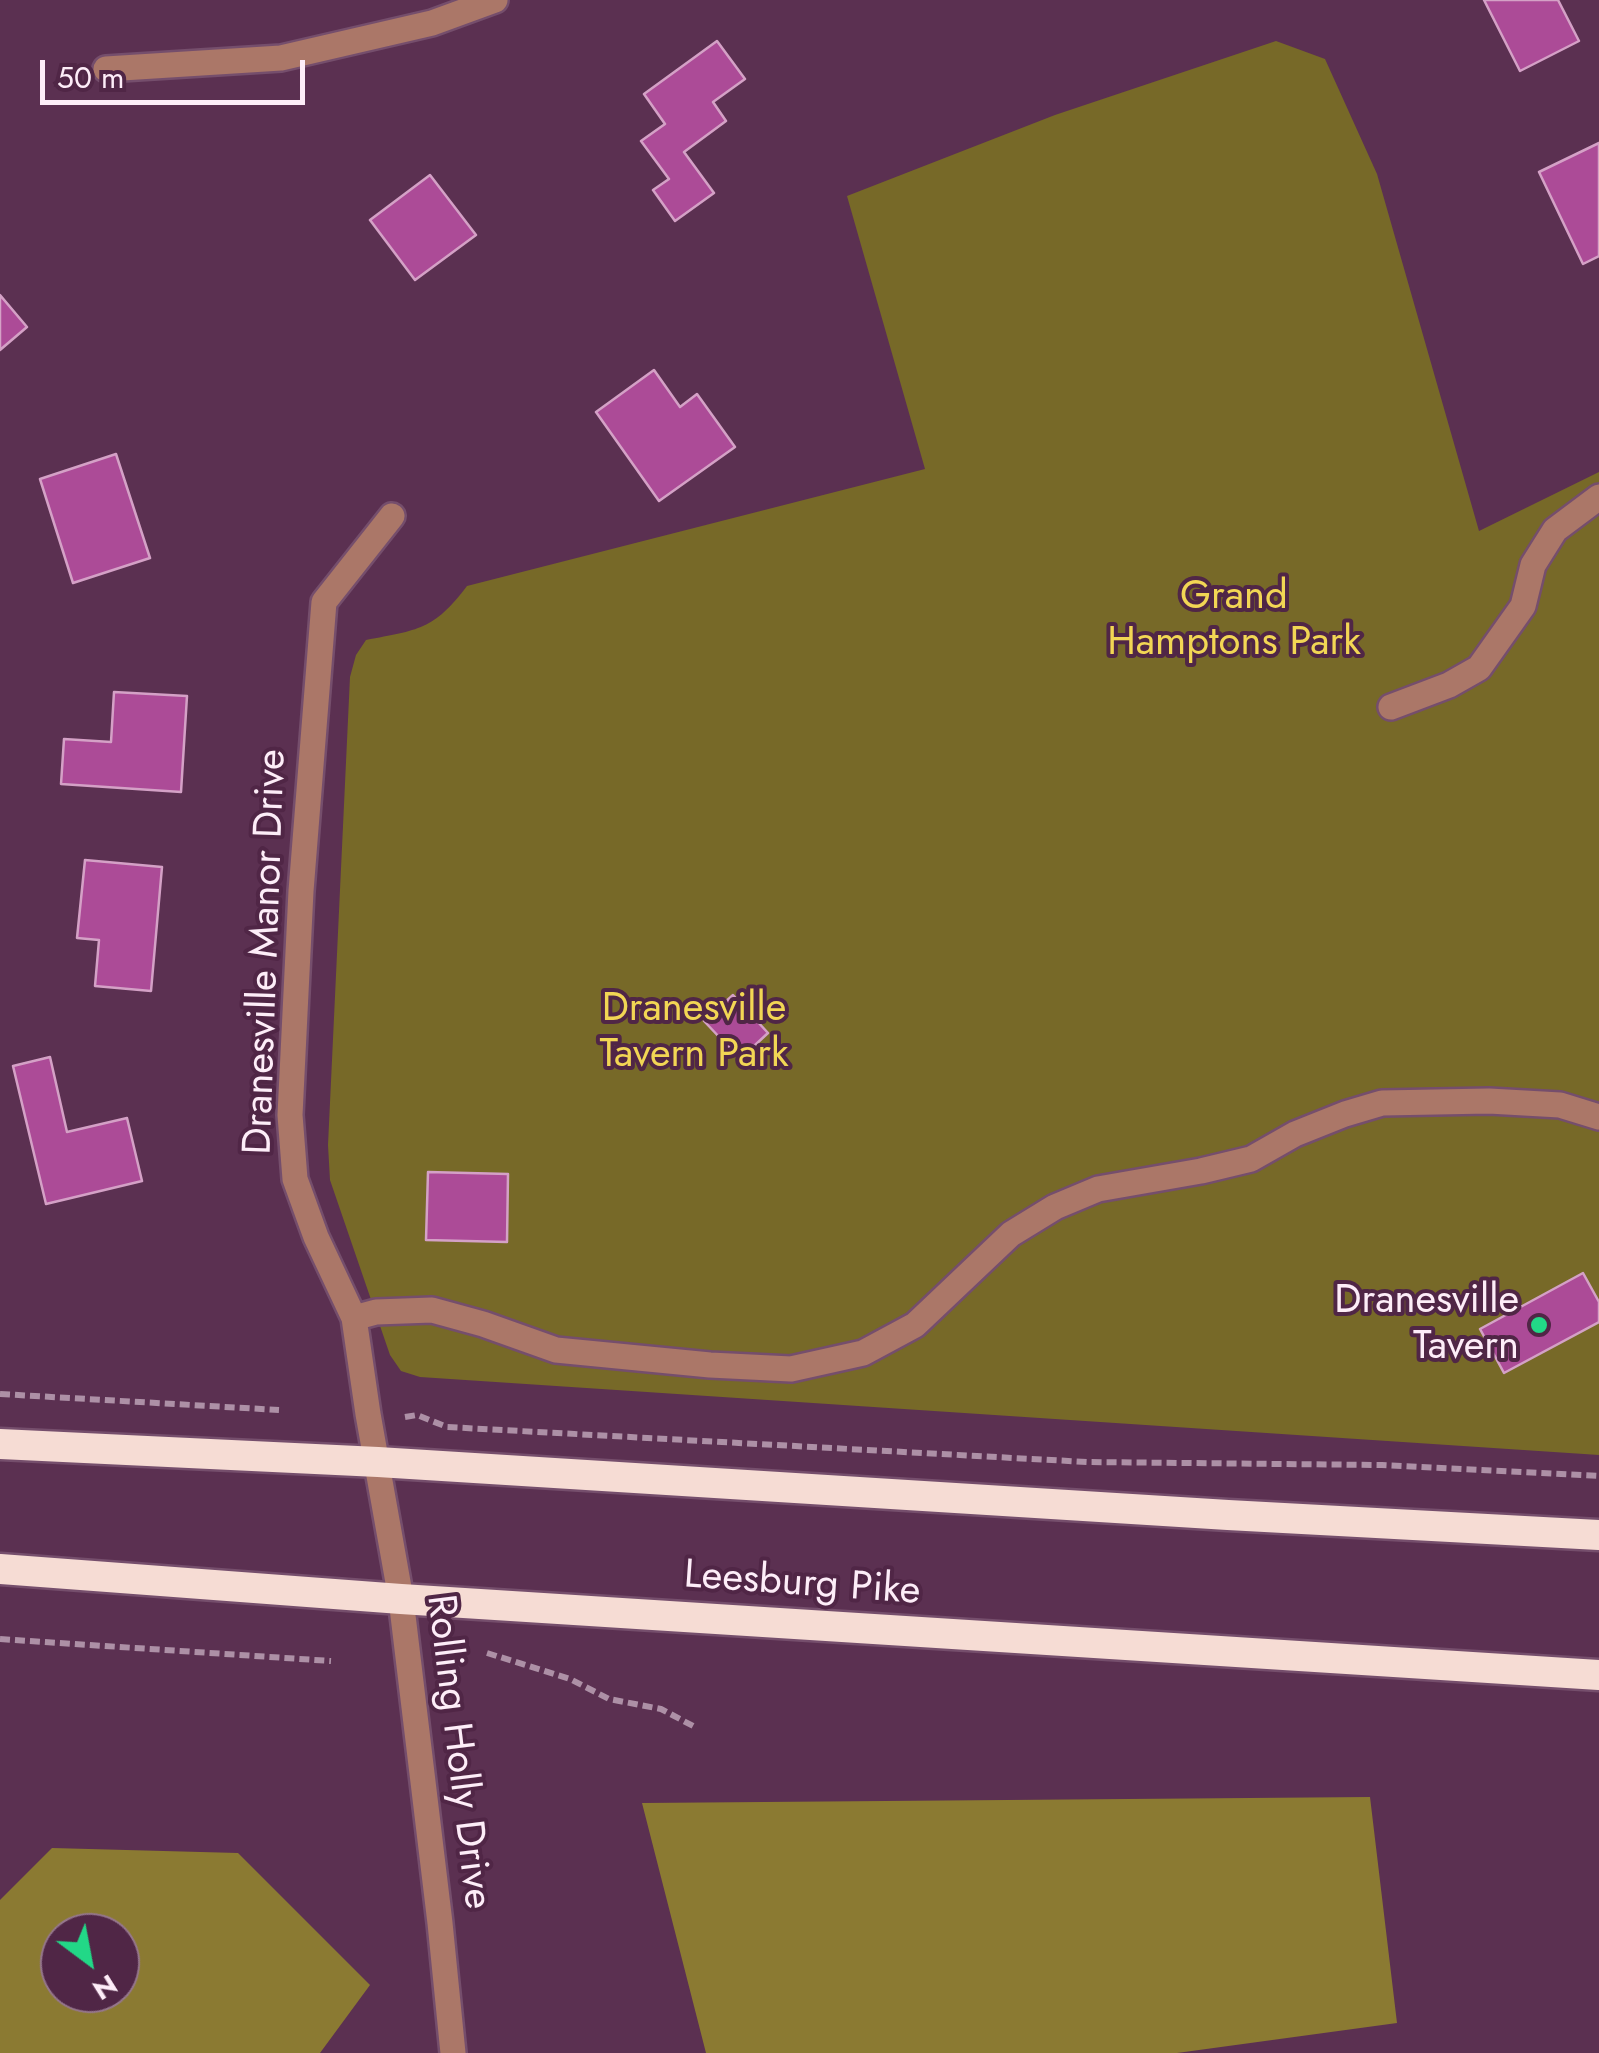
<!DOCTYPE html>
<html>
<head>
<meta charset="utf-8">
<style>
  body { margin:0 }
  #map { position:relative; width:1599px; height:2053px; overflow:hidden; background:#5b3051; font-family:Jost,sans-serif }
  canvas { display:block }
  .north { position:absolute; left:40px; top:1913px; width:100px; height:100px; box-sizing:border-box; background:#502646; border:2px solid #95768d; border-radius:50%; rotate:148deg; font-size:28px; font-weight:700; line-height:40px; text-align:center; color:#fdedf8 }
  .north::after { content:''; display:block; margin:auto; width:35px; height:45px; background:#22d887; clip-path:polygon(50% 0,100% 100%,50% 72%,0 100%) }
  .scale { position:absolute; left:40px; top:60px; width:265px; height:45px; box-sizing:border-box; border:5px solid #fdedf8; border-top:0; padding-left:12px; font-size:30px; line-height:35px; white-space:nowrap; color:#fdedf8; -webkit-text-stroke:8px #502646; paint-order:stroke }
</style>
</head>
<body>
<div id="map">
<canvas width="1599" height="2053"></canvas>
<div class="north">N</div>
<div class="scale">50 m</div>
</div>
<script>
const g = document.querySelector('canvas').getContext('2d');
g.lineJoin = 'round';
function fill(path, color) { g.fillStyle = color; g.fill(path, 'evenodd'); }
function trace(path, color, width, dash) { g.strokeStyle = color; g.lineWidth = width; g.lineCap = dash ? 'butt' : 'round'; g.setLineDash(dash || []); g.stroke(path); }
function write(font, color, halo, rows, align = 'center') {
  g.font = font + ' Jost,sans-serif'; g.lineWidth = 8; g.setLineDash([]); g.textBaseline = 'middle'; g.strokeStyle = halo; g.fillStyle = color; for (const [text, x, y, turn = 0] of rows) {
    g.save(); g.translate(x, y); g.rotate((+turn || 0) * Math.PI / 180); g.textAlign = isNaN(turn) ? turn : align; if (halo) g.strokeText(text, 0, 0); g.fillText(text, 0, 0); g.restore();
  }
}
fill(new Path2D(`
  M1276 41 1325 59 1377 174 1479 531 1599 472V1455L420 1377 401 1371 390 1355 330 1180 328 1145 350 677 356 655 366 640C418 630 434 630 467 586L925 469 847 196 1055 115Z`), '#776928');
fill(new Path2D(`
  M1370 1797 1397 2023 1177 2053H706L642 1803Z
  M52 1848 238 1853 370 1985 320 2053H0V1900ZM120 1933V1993H60V1933Z`), '#8b7a32');
const building = new Path2D(`
  M1484 0H1558L1579 41 1520 71Z
  M717 41 745 79 713 102 726 121 684 152 714 193 675 221 653 190 669 179 641 141 665 124 644 94Z
  M1599 143V256L1583 264 1539 172Z
  M430 175 476 235 415 280 370 220Z
  M0 295 27 327 0 350Z
  M654 370 680 407 697 394 735 447 659 501 596 412Z
  M116 454 150 558 73 583 40 479Z
  M114 692 187 696 181 792 61 784 64 739 111 742Z
  M85 860 162 867 151 991 95 986 99 940 77 938Z
  M733 995 768 1033 740 1059 704 1021Z
  M50 1057 67 1132 127 1118 142 1181 46 1204 13 1066Z
  M428 1172 508 1174 507 1242 426 1240Z
  M1583 1273 1599 1302V1322L1504 1373 1480 1329Z`);
fill(building, '#ac4b97');
trace(building, '#d4a1c6', 2.5);
const minor = new Path2D(`
  M106 69 281 58 432 23 495 0
  M392 516 324 602 301 891 290 1115 295 1179 316 1237 354 1318 368 1414 401 1599 440 1923 453 2053
  M1391 707 1449 685 1479 668 1523 606 1533 565 1555 530 1599 497
  M354 1318 376 1312 432 1310 483 1324 556 1350 710 1365 791 1369 863 1353 915 1325 1011 1234 1055 1207 1098 1189 1201 1171 1251 1159 1295 1134 1345 1114 1382 1103 1489 1101 1560 1105 1599 1117`);
const highway = new Path2D(`
  M0 1444 378 1462 1228 1515 1599 1535
  M0 1569 401 1599 1599 1675`);
trace(minor, '#754e6c', 30);
trace(highway, '#754e6c', 35);
trace(new Path2D(`
  M0 1394 279 1410
  M405 1417 417 1415 447 1427 1087 1462 1382 1465 1599 1476
  M0 1639 331 1661
  M487 1653 570 1679 609 1699 661 1709 695 1727`), '#ad90a6', 6, [10, 5]);
trace(minor, '#ab7768', 25);
trace(highway, '#f6dcd4', 30);
for (const [x, y, r, color] of [
  [1539,1325,10,"#22d887"]
]) { const dot = new Path2D(); dot.arc(x, y, r, 0, 2 * Math.PI); g.fillStyle = color; g.fill(dot); trace(dot, '#502646', 4); }
write('40px', '#f2d654', '#502646', [
  ["Grand",1234,598],
  ["Hamptons Park",1234,644],
  ["Dranesville",694,1010],
  ["Tavern Park",694,1056]
]);
write('40px', '#fdedf8', '#502646', [
  ["Dranesville Manor Drive",267,952,-88],
  ["Leesburg Pike",802,1585,4],
  ["Rolling Holly Drive",457,1752,83]
]);
write('40px', '#fdedf8', '#502646', [
  ["Dranesville",1519,1302],
  ["Tavern",1519,1348]
], 'right');
</script>
</body>
</html>
